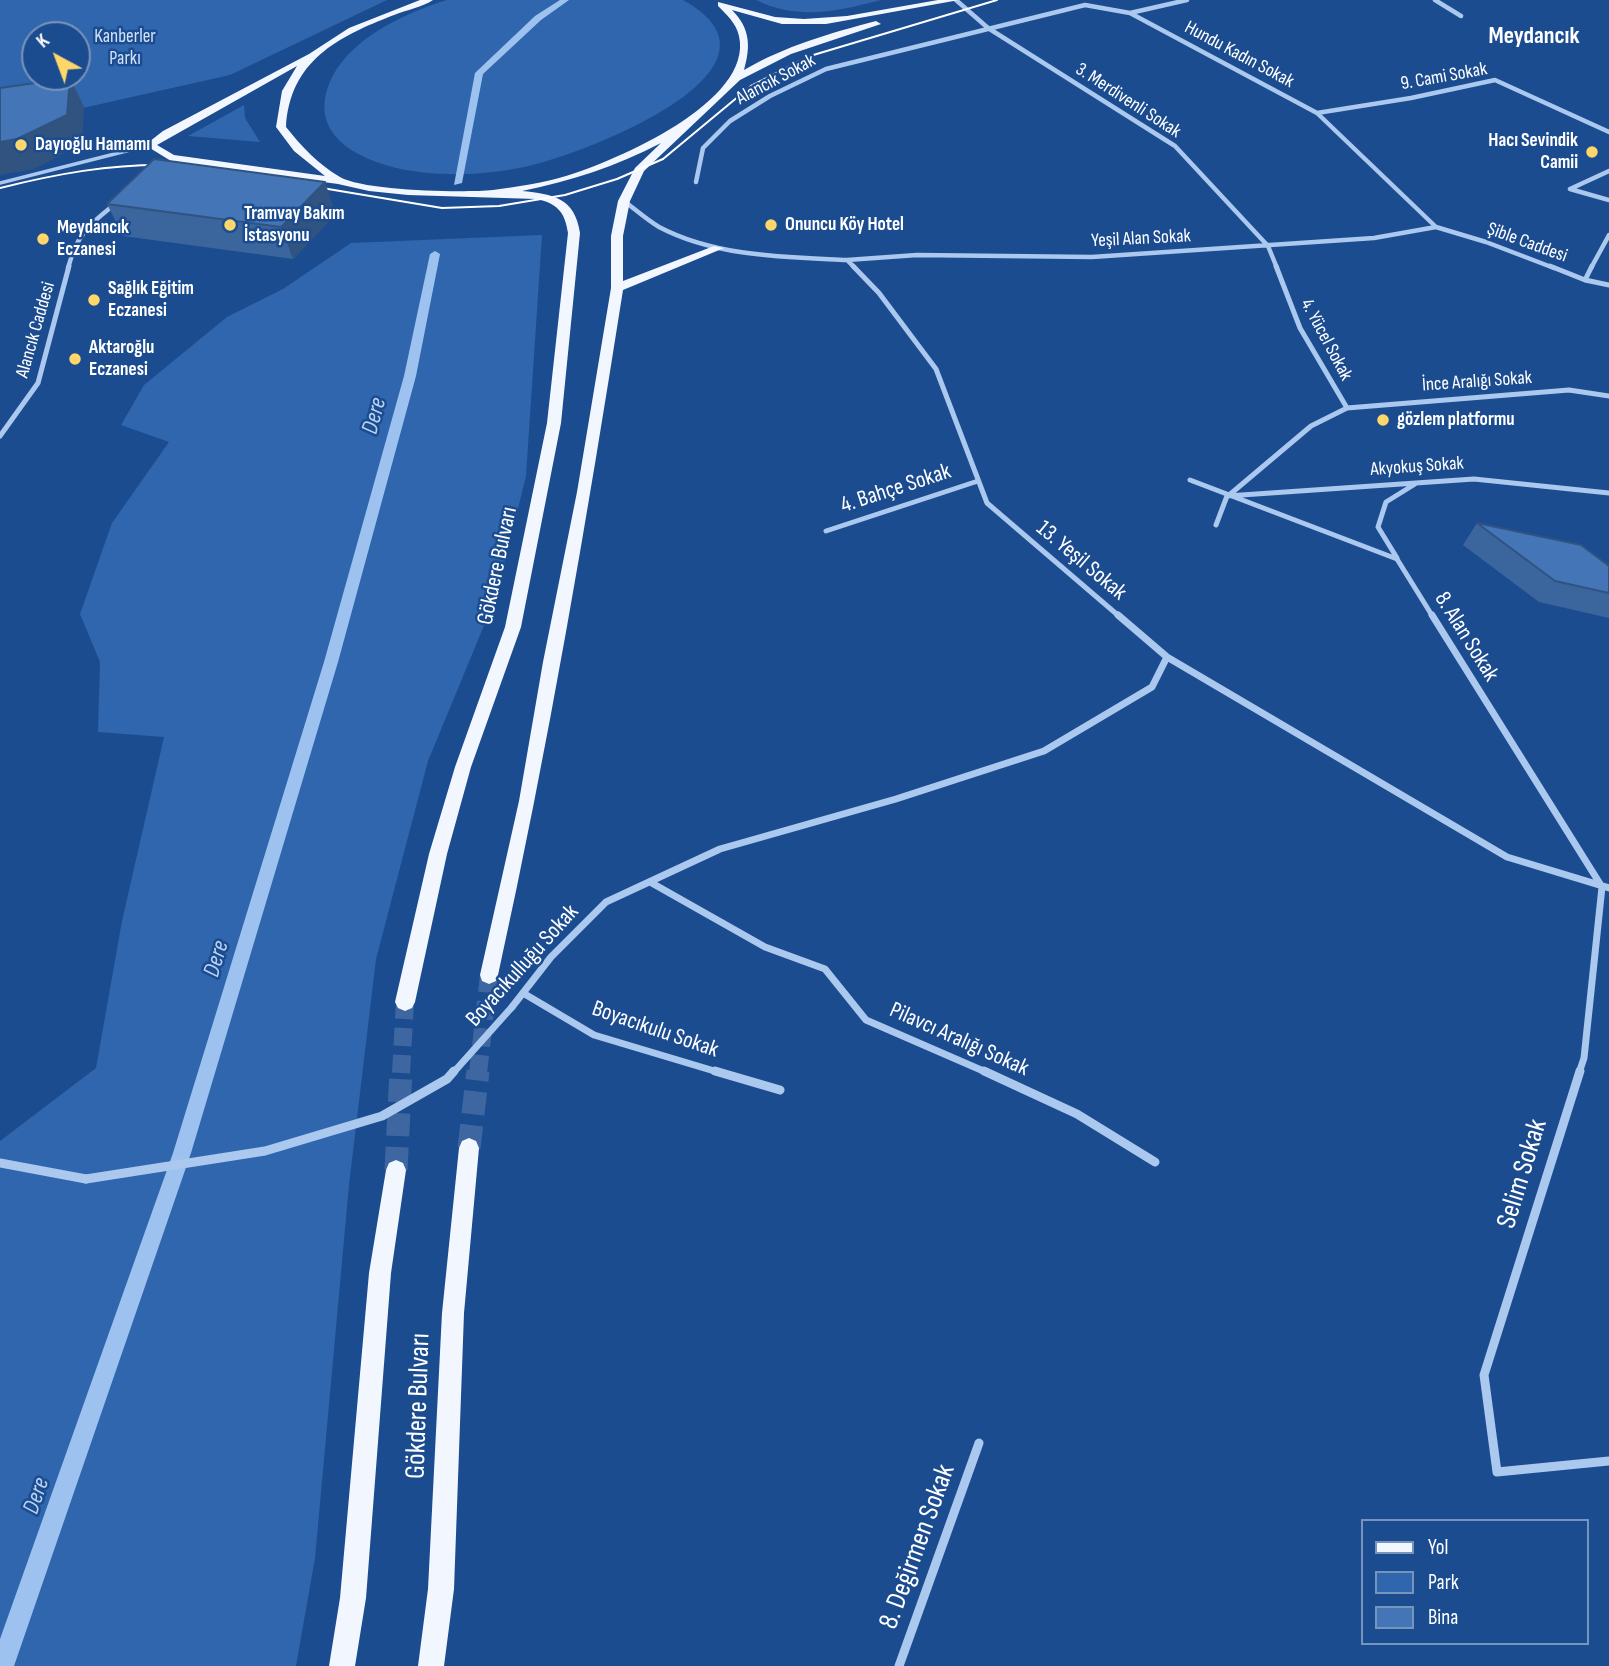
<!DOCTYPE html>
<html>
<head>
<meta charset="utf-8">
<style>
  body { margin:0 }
  #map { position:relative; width:1609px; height:1666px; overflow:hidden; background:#1c4c90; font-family:"Sofia Sans Condensed",sans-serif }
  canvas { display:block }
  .legend { position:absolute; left:1361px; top:1519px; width:228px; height:126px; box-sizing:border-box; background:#1c4c90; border:2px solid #7794bc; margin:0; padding:9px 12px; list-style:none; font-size:21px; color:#fff }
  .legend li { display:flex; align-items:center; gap:14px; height:35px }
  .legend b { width:35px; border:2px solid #7794bc }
  .north { position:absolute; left:21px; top:21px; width:70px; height:70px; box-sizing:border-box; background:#1c4c90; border:2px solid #7794bc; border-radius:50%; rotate:319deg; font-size:19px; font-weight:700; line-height:28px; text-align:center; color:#fff }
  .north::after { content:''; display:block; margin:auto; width:24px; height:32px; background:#fed669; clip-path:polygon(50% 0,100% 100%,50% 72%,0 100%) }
</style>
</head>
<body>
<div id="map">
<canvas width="1609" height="1666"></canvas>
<ul class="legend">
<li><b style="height:9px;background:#f2f7ff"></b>Yol</li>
<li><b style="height:19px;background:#2f66ad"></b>Park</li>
<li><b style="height:19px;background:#4476b7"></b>Bina</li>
</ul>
<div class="north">K</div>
</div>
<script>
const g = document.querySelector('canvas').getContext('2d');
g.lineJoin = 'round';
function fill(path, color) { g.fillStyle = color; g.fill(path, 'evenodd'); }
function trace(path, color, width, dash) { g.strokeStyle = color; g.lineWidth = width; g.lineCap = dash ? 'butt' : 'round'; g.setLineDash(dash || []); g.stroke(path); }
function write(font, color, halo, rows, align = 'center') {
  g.font = font + ' "Sofia Sans Condensed",sans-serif'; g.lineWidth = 5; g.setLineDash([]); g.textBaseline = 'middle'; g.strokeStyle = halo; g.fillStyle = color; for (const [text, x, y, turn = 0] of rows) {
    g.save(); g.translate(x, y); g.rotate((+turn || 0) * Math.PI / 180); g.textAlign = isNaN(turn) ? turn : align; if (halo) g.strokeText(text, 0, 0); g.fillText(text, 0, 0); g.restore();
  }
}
fill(new Path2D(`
  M0 0H387L230 75 65 112 0 111ZM35 35H77V77H35Z
  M447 0H683C808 69 580 156 524 167 472 178 400 179 353 151 327 135 318 112 329 84 347 39 405 13 447 0Z
  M756 0H881C838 11 798 21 756 0Z
  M244 105 245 118 260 142 188 136Z
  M542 235 526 476 497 594 428 761 376 959 349 1185 315 1558 296 1666H0V1141L96 1068 122 921 164 737 98 732 100 662 80 614 112 523 169 442 121 425 144 385 227 317 283 289 351 243Z`), '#2f66ad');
fill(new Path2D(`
  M560 0H569L541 20 483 74 462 183 454 185 475 73 535 16Z
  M435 251 440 254 416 376 338 662 191 1153 14 1666H0V1639L173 1153 324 662 404 376 430 254Z`), '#9ec2f0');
trace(new Path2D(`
  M401 1073 405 1002
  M478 1073 489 975`), '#3e67a1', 18, [18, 9]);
trace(new Path2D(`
  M469 1148 478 1071
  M396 1170 401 1071`), '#3e67a1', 23, [23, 11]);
trace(new Path2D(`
  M0 183 150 145`), '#abc8ee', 3.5);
trace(new Path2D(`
  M956 0 988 28 1175 146 1268 246 1277 268
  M1435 0 1461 16
  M1130 13 1187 0
  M1317 113 1411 98 1495 80 1609 132
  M1609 171 1570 189 1609 200
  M696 182 703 148 730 121 770 96 826 69 1085 5 1130 13 1317 113 1436 227 1486 242 1554 268
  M624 201C636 210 647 220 659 227 716 257 785 257 847 260L855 268
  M847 260 917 255 1092 257 1374 238 1436 227
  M68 268C77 235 87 226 114 205
  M1591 268 1609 235`), '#abc8ee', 4.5);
trace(new Path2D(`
  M853 266 879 293 936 369 987 503 1120 617
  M1276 266 1300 328 1347 408
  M1550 266 1585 280 1609 285
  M1585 280 1592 266
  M0 436 38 383 69 266
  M1190 480 1397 559 1433 617
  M1228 496 1311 426 1347 408 1569 390 1609 396
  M1216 525 1227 496 1474 479 1609 493
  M826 531 978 481
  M1397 558 1378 527 1386 502 1415 484`), '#abc8ee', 5);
trace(new Path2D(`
  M1118 615 1167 657 1507 857 1609 888
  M1432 615 1602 887 1584 1058 1579 1073
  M650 882 765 947 825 969 866 1020 988 1073
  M523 993 594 1035 721 1073
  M512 1007 551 957 606 902 720 849 896 799 1044 751 1152 687 1167 657`), '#abc8ee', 7);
trace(new Path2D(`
  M715 1071 780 1090
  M984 1071 1077 1114 1155 1162
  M1580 1071 1484 1375 1497 1472 1609 1461
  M0 1163 86 1179
  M899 1666 979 1443`), '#abc8ee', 9);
fill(new Path2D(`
  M420 0H433C423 7 406 10 394 15 337 37 290 61 286 127 301 146 319 165 340 177 364 191 463 193 493 190 516 187 543 183 566 176 615 161 754 102 739 36 736 23 727 15 718 6V2L775 17 804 19 847 16 938 0H959L826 24H782L732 10C750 28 751 46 744 70 785 46 831 33 876 21L881 24 791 54 740 80 644 171 630 201 623 236V281L714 246 724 248 623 290C587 519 548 748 498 975L496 981 489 984 482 981 480 975 519 801 543 662 577 492 611 288V236L618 201 635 168 661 143C617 166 571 181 522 191 553 194 575 198 580 233L561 423 521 627 471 767 447 854 415 1002 412 1008 405 1011 398 1008 395 1002 429 854 455 767 505 627 547 423 568 233C565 212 557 203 536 199L408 195 369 191 338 184 171 161 145 145 163 131 309 54 349 28ZM297 66 282 91 276 127 294 151 325 176 174 155 157 145Z
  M469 1138 476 1141 479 1148 464 1313 454 1589 444 1666H418L428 1589 442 1313 459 1148 462 1141Z
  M396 1160 403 1163 406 1170 391 1273 366 1598 355 1666H329L340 1598 369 1273 386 1170 389 1163Z`), '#f2f7ff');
trace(new Path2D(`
  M310 186 442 208 499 206 565 195 617 179 663 159 751 86 810 56 997 0
  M0 188C56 174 110 164 168 165`), '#fff', 2);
trace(new Path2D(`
  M453 1073 512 1007`), '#abc8ee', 7);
trace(new Path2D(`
  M86 1179 265 1151 382 1116 447 1079 454 1071`), '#abc8ee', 9);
fill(new Path2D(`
  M107 204 336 214 293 259 123 236Z
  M1477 523 1609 593V618L1539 602 1463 545Z`), '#3a659d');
fill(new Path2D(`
  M70 78 84 107 82 144 34 169 0 175V142Z
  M325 182 336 214 293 259 281 227Z`), '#305380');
const building = new Path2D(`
  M70 78 67 115 17 139 0 142V88Z
  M154 159 325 182 281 227 107 204Z
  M1477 523 1581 545 1609 566V593L1555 581Z`);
fill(building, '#4476b7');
trace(building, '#305380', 2);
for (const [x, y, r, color] of [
  [21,145,7,"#fed669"],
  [1592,152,7,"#fed669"],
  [230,225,7,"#fed669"],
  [771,225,7,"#fed669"],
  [43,239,7,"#fed669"],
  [94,300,7,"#fed669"],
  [75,359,7,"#fed669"],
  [1383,420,7,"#fed669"]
]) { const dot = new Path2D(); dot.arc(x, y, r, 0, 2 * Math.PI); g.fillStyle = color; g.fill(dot); trace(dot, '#1c4c90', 2.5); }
write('19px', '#d1e3fa', '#1c4c90', [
  ["Kanberler",125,37],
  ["Parkı",125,59]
]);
write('19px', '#fff', '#1c4c90', [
  ["Hundu Kadın Sokak",1239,55,28],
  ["9. Cami Sokak",1444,77,-10],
  ["Alancık Sokak",776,80,-28],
  ["3. Merdivenli Sokak",1128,101,33],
  ["Yeşil Alan Sokak",1141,239,-3],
  ["Şible Caddesi",1527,243,20],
  ["Alancık Caddesi",36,330,-74],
  ["4. Yücel Sokak",1326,340,62],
  ["İnce Aralığı Sokak",1477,382,-4],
  ["Akyokuş Sokak",1417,467,-4]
]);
write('bold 19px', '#fff', '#1c4c90', [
  ["Hacı Sevindik",1578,141,"right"],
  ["Camii",1578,163,"right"],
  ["Dayıoğlu Hamamı",35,145],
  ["Tramvay Bakım",244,214],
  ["İstasyonu",244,236],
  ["Onuncu Köy Hotel",785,225],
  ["Meydancık",57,228],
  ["Eczanesi",57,250],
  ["Sağlık Eğitim",108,289],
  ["Eczanesi",108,311],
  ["Aktaroğlu",89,348],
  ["Eczanesi",89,370],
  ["gözlem platformu",1397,420]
], 'left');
write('23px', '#fff', '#1c4c90', [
  ["4. Bahçe Sokak",896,489,-18],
  ["13. Yeşil Sokak",1081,561,40],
  ["Gökdere Bulvarı",498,566,-78],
  ["8. Alan Sokak",1466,637,58],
  ["Boyacıkulluğu Sokak",523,966,-48],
  ["Boyacıkulu Sokak",655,1030,19],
  ["Pilavcı Aralığı Sokak",959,1040,24]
]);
write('bold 24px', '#fff', '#1c4c90', [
  ["Meydancık",1534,37]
]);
write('italic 24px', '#b7d2f5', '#1c4c90', [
  ["Dere",375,416,-75],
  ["Dere",217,959,-73],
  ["Dere",37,1496,-71]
]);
write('28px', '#fff', '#1c4c90', [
  ["Selim Sokak",1523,1174,-73],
  ["Gökdere Bulvarı",419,1406,-88],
  ["8. Değirmen Sokak",918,1547,-70]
]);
</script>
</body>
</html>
